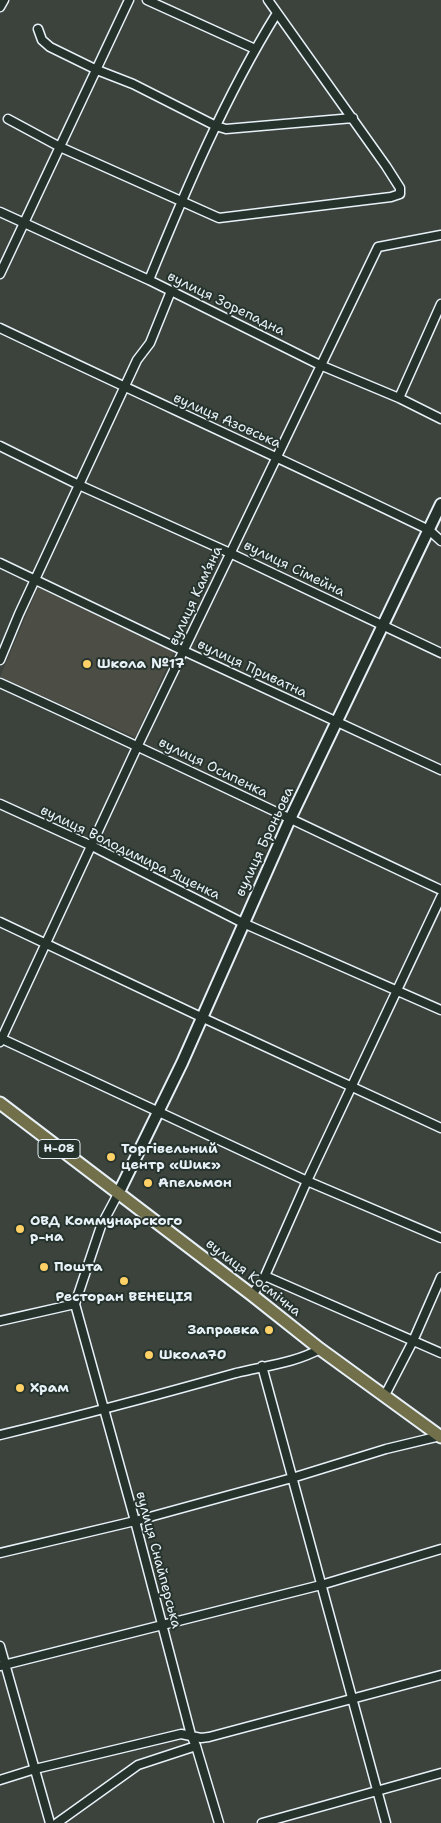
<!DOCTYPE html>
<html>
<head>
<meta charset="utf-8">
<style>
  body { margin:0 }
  canvas { display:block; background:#3c433c }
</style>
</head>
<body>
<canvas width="441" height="1823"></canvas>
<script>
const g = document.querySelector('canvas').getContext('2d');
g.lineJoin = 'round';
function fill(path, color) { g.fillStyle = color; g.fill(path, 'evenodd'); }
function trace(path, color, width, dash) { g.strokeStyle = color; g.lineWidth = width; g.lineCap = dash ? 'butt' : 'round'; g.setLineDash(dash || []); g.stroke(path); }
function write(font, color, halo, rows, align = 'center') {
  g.font = font + ' "Shantell Sans",sans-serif'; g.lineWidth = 4; g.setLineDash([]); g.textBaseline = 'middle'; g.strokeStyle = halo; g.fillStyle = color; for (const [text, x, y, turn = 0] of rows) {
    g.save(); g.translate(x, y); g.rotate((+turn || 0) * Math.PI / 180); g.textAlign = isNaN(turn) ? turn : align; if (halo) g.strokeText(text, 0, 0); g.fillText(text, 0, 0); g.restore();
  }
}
fill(new Path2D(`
  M38 587 174 652 135 737 0 677Z`), '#4c4e46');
const street = new Path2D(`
  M147 0 255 49
  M0 7 4 0
  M38 29 42 40 50 47 97 70 133 84 216 126 226 129 353 118
  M8 119 60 147 219 218 391 197 400 194V188L386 166 268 0
  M0 212 149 280 320 365 399 398 441 419
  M0 274 129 0
  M149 280C186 189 225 97 277 13
  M0 328C143 396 287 461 429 530L441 541
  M399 398 441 304
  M0 446 79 485 230 553 441 653
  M0 563 184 651 441 770
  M0 660 19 614 137 360 150 343 171 291
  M0 683C148 750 294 821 441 890
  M0 804 92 846 243 923 441 1010
  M0 922 201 1017 441 1128
  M0 1038 307 1181 441 1238
  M0 1042 138 745 378 247 441 235
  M265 1276 441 1353
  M252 1295 265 1276 307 1181 441 897
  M75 1304 135 1521 191 1735 196 1746 219 1823
  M0 1321 75 1304 101 1226 118 1194
  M262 1366 386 1823
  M385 1395 413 1341 441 1277
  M0 1435C79 1416 158 1395 236 1373 264 1366 295 1363 320 1349
  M0 1553 135 1521 292 1478 386 1449 440 1436
  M0 1646 50 1823
  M0 1666 321 1585 441 1549
  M0 1780 35 1769 181 1734 201 1738 209 1737 441 1675
  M57 1823 138 1765 196 1746
  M262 1823 441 1773`);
const secondary = new Path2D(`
  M118 1194 182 1063 290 819 441 504`);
const primary = new Path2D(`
  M0 1103 252 1295 320 1349 441 1437`);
trace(street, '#e8f1f8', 11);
trace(secondary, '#e8f1f8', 14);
trace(primary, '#e8f1f8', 15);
trace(street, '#26332d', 8);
trace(secondary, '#26332d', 10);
trace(primary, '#71704a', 11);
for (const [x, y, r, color] of [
  [87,664,5,"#ffd166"],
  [111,1157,5,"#ffd166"],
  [148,1183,5,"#ffd166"],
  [20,1229,5,"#ffd166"],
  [44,1267,5,"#ffd166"],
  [124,1281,5,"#ffd166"],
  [269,1330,5,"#ffd166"],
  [149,1355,5,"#ffd166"],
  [20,1388,5,"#ffd166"]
]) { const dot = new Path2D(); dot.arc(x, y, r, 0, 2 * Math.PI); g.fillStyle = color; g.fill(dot); trace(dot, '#26332d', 2); }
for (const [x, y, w] of [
  [59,1149,42]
]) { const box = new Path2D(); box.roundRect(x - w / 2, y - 9.5, w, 19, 4); g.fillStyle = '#26332d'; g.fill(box); trace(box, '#e8f1f8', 1); }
write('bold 12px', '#e8f1f8', null, [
  ["Н-08",59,1149]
]);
write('14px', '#e8f1f8', '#26332d', [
  ["вулиця Зорепадна",226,304,26],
  ["вулиця Азовська",227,421,24],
  ["вулиця Сімейна",294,569,26],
  ["вулиця Кам’яна",196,596,-65],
  ["вулиця Приватна",252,669,25],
  ["вулиця Осипенка",213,768,26],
  ["вулиця Броньова",265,842,-65],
  ["вулиця Володимира Ященка",130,853,26],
  ["вулиця Космічна",253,1278,38],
  ["вулиця Снайперська",158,1560,75]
]);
write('bold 14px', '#e8f1f8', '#26332d', [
  ["Школа №17",97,664],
  ["Торгівельний",121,1149],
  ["центр «Шик»",121,1165],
  ["Апельмон",158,1183],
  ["ОВД Коммунарского",30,1221],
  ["р-на",30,1237],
  ["Пошта",54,1267],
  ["Ресторан ВЕНЕЦІЯ",124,1297,"center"],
  ["Заправка",259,1330,"right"],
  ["Школа70",159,1355],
  ["Храм",30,1388]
], 'left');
</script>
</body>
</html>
